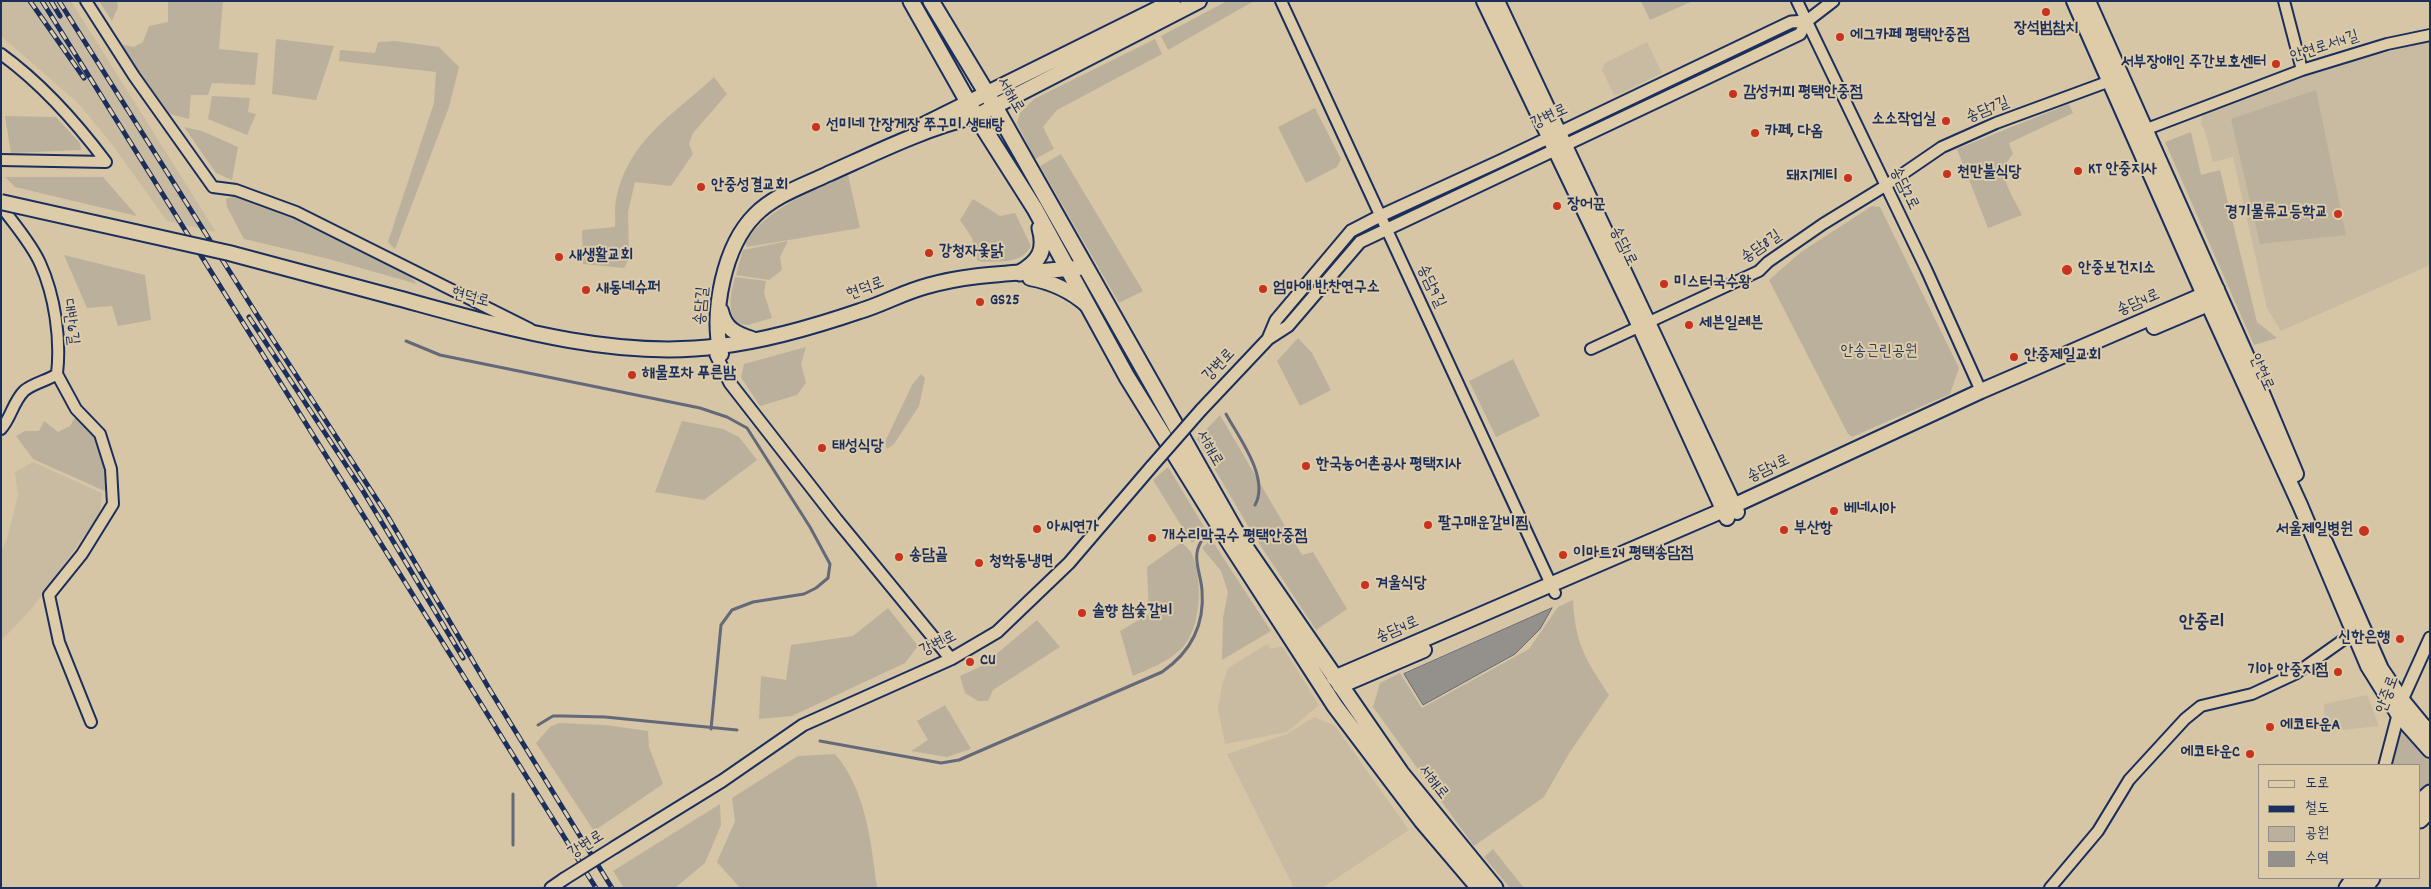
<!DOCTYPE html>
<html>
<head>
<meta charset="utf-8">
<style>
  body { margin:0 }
  #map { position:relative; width:2431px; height:889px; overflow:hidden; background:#d6c6a6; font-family:Dekko,"Poor Story",sans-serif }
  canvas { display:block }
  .frame { position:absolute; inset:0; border:2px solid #1b2f5e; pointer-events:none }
  .legend { position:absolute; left:2258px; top:764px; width:162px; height:115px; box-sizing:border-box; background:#decca9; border:1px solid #908d8b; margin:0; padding:6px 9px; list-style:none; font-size:15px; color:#1b2f5e }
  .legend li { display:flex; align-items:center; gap:10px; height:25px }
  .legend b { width:25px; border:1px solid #908d8b }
</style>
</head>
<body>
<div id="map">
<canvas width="2431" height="889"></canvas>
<div class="frame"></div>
<ul class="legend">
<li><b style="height:6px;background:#decca9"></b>도로</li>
<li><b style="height:6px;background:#1b2f5e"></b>철도</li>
<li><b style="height:14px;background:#bbb09c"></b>공원</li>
<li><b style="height:14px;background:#94908c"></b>수역</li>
</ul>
</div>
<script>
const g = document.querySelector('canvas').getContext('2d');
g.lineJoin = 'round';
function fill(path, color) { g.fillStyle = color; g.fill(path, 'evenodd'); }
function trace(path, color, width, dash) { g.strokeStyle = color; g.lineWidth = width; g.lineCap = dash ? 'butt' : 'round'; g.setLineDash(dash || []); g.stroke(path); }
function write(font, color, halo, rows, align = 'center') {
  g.font = font + ' Dekko,"Poor Story",sans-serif'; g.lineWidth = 4; g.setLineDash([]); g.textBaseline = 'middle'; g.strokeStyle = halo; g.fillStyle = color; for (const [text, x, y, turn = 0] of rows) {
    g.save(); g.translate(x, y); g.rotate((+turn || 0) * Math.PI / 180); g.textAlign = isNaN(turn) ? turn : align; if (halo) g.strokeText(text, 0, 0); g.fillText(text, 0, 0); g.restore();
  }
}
fill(new Path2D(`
  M1 1H71L216 232 167 221 111 143 78 103 1 36Z
  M2430 41V265L2281 331 2267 308 2233 157 2213 162 2204 129 2201 125 2203 111 2316 71Z
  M1647 42 1662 73 1618 95H1614L1602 70 1605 63Z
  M33 462 102 493 100 514 33 607 1 641V552L7 539 18 496 15 472Z
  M1267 644 1271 649 1282 646 1319 705 1287 732 1225 744 1218 709 1222 685 1228 668Z
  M2367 695 2379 726 2325 732 2324 704Z
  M1314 717 1335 726 1409 830 1322 888H1294L1227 754 1287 734Z`), '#c8bba1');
fill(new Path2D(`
  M99 1H117L118 7 112 21Z
  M168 1H223L219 49 258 53 255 85 212 83 208 95H191L189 119 170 114 119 44 134 47 143 42 149 26 168 22Z
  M1227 1H1254L1168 50 1161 36Z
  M1641 1H1693L1650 20Z
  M1792 27 1794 29 1793 32 1712 70 1710 65Z
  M276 39 334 46 316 100 272 94Z
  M1155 39 1162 54 1057 110 1043 127 1054 149 1035 159 1017 123 1020 113 1034 99Z
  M395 41 439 47 459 67 449 107 395 249 388 242 434 103 436 72 339 61 340 50 375 53 378 42Z
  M1698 71 1699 76 1627 110H1623L1624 105Z
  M714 77 727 94 693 133 689 144 693 154 671 186 635 182 628 212 629 259 624 268 583 264 582 230 615 227C616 219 614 209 616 200 627 141 673 115 714 77Z
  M2316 90 2346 235 2260 244 2231 119Z
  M212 96 250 98 248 112 256 114 247 135 208 119Z
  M2069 104 2073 113 2009 143 2013 154C1994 174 2012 193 2022 215L1988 228 1957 149Z
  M1315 108 1341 159 1337 167 1306 183 1278 127Z
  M5 116 56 117 80 143 81 150 11 153Z
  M184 127 202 131 238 147 232 180 216 173Z
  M2191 132 2201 175 2220 170 2257 322 2277 338 2254 345 2165 142Z
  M1061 154 1143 291 1119 303 1040 166Z
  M1493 169V173L1397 217 1398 213Z
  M848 175 860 228 747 247 745 242C770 206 810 193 848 175Z
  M5 177H103L137 216 15 187Z
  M235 196 288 216 409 275 417 284 329 259 244 239 227 207 226 199Z
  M973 199 1000 216 1015 213 1031 246C1022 264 1000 261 982 262L977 260 972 238 960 220Z
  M1872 206 1880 207 1959 368 1950 394 1852 437 1848 434 1769 280 1801 252Z
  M1368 225 1371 229 1358 236 1302 299 1303 293 1355 234Z
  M788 241 780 257 782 270 769 280 736 275 743 250Z
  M64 255 145 275 151 320 118 326 112 306 87 308Z
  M735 277 766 281 764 293 772 318 748 325 738 324C726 310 731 293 735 277Z
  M1298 338 1312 353 1331 390 1300 406 1277 361Z
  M806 347 801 364 806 383 797 395 760 406 741 377 744 364Z
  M1513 359 1540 416 1496 437 1469 381Z
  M921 374 925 378 919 406 894 444 887 449 885 442 912 385Z
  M1220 415 1302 555 1313 552 1347 609 1316 630 1251 531 1197 439Z
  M76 416 97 435 108 471 109 493 33 459 16 436 25 431H39L44 421 58 432 70 426Z
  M682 421 723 429 739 437 757 460 704 500 655 492Z
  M1168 467 1206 530 1192 543 1153 480Z
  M1211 539 1271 631 1222 660 1223 618 1228 592 1221 571 1202 548Z
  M1182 542C1185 546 1190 550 1192 554 1203 579 1202 630 1180 650 1167 662 1149 669 1133 676L1120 631 1149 614 1147 567Z
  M1573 600C1575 644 1586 660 1609 695L1568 755 1544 797 1474 846 1373 707 1380 683 1400 673 1422 708 1529 649 1558 607Z
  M888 608 918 646 905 663 792 716 759 719 761 676 786 680 791 645 853 636Z
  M1037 620 1060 647 993 690 988 701H978L965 693 960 676 982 666Z
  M945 705 971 749 947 757 911 751 928 740 917 721Z
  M560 723 605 725 648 731 649 747 663 784 594 831 536 743 551 726Z
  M2402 728 2430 757V783L2420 792V765H2392Z
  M835 754C866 789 871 843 877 888H740L717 862 735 821 732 798 798 756Z
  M720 804 721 825 705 863 675 888H624L613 871Z
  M1493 849 1524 888H1510L1484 857Z`), '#bbb09c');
const water = new Path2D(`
  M1552 608 1540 629 1515 654 1423 705 1404 674Z`);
fill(water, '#94908c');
trace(water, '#64697a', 1);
trace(new Path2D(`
  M406 341 440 355 700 408 727 417 747 428 810 527 830 564 828 578 816 588 804 594 753 602 732 610 721 625 711 729
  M1226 414C1239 438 1270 478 1255 505
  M538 725 553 716H563L605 717 737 730
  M820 741 941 763 959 760 1162 672C1191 652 1205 626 1202 590 1200 568 1189 554 1206 535
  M513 794V845`), '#64697a', 3);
const minor = new Path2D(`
  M86 1 134 76 213 187 236 190 296 212 530 329
  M1281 1 1555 593
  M1797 1 1926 269 1981 391
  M2284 1 2302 70
  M1 54C41 83 76 122 106 162
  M2139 132 2302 70 2387 44 2430 35
  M1 160 106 162
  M1 206C14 224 31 243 40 263 55 296 61 339 57 374 47 381 33 383 24 391 13 402 11 418 1 429
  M1591 349 1759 271 1768 262 1823 224 1885 186 1942 147 1996 123 2110 81
  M57 374 76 409 100 434 111 469 113 504 82 554 49 595 59 642 91 722
  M2050 888 2098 831 2129 780 2185 719 2201 706 2252 694 2295 674 2353 633`);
const tertiary = new Path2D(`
  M1268 339 1276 320 1351 231 1380 216 1500 161 1791 22 1807 21
  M716 355 730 383 836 519 951 659
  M1201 410 1268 339 1288 326 1360 242 1800 34 1807 21 1833 1
  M2385 765 2402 700 2430 638
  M615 847 722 781 803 725 951 659 997 632 1069 563 1152 466
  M551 888 564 879`);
const secondary = new Path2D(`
  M1484 1 1633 312 1727 518
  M1497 1 1737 512
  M2074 1 2204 295 2300 505 2368 666 2398 714 2430 750
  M2088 1 2247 357 2296 474
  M923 125 1173 1
  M1030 278C1052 282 1070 290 1087 305
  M390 296C494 324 612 361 720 346 763 341 819 325 860 311 883 304 904 292 927 286 978 271 1033 274 1085 267
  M721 311C725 329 736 334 752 339
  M2154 327 2220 299
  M721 354C711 312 724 246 755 215 775 195 803 186 828 174 875 153 925 128 976 116L1199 1
  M2325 542 2381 669 2402 700 2430 734
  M1334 678 1733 506 1981 391 2217 289
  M1340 686 1424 650`);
const primary = new Path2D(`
  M911 1 976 116 1035 209 1127 377 1231 545 1335 706 1422 821 1479 888
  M931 1 995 107 1241 541 1401 773 1495 888
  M1020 273C1040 261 1046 250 1040 228
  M2424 727 2430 731
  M2420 802 2430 793
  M2420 820 2430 810
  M2347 888 2354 878
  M2364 888 2372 878`);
trace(minor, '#1b2f5e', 14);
trace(tertiary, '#1b2f5e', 15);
trace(secondary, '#1b2f5e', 18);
trace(primary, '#1b2f5e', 19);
trace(minor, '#decca9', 10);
trace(tertiary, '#decca9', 11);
trace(secondary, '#decca9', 14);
trace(primary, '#decca9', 15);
const rail = new Path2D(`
  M30 1 84 78
  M42 1 596 888
  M51 1 60 16
  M59 1 259 318 387 515 490 690 612 888
  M249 317 363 491 463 658`);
trace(rail, '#1b2f5e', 5);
trace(rail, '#decca9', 3, [9]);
const tertiaryBridge = new Path2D(`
  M1152 466 1201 410
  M564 879 615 847`);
const secondaryBridge = new Path2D(`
  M1 202 229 253 390 296`);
trace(tertiaryBridge, '#1b2f5e', 15, []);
trace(secondaryBridge, '#1b2f5e', 18, []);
trace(tertiaryBridge, '#decca9', 11);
trace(secondaryBridge, '#decca9', 14);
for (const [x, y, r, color] of [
  [2046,12,5,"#c8321e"],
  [1840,37,5,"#c8321e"],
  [2276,64,5,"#c8321e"],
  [1733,94,5,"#c8321e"],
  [1946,121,5,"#c8321e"],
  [816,127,5,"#c8321e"],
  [1755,133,5,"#c8321e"],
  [2078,171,5,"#c8321e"],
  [1947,174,5,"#c8321e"],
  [1848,178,5,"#c8321e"],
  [701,187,5,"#c8321e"],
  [1557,206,5,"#c8321e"],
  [2338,214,5,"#c8321e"],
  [929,253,5,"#c8321e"],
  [559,257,5,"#c8321e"],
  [2067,270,6,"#c8321e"],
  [1664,284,5,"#c8321e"],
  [1263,289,5,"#c8321e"],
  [586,290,5,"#c8321e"],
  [980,302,5,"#c8321e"],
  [1689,325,5,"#c8321e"],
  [2014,357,5,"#c8321e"],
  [632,375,5,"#c8321e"],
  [822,448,5,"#c8321e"],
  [1306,466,5,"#c8321e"],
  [1834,511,5,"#c8321e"],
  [1428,525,5,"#c8321e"],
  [1037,529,5,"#c8321e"],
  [1784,530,5,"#c8321e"],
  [2364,531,6,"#c8321e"],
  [1152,538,5,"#c8321e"],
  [1563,555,5,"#c8321e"],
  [899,557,5,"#c8321e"],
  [979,563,5,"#c8321e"],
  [1365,585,5,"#c8321e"],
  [1082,613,5,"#c8321e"],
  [2400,639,5,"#c8321e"],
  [970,662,5,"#c8321e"],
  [2338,672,5,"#c8321e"],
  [2270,727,5,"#c8321e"],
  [2250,754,5,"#c8321e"]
]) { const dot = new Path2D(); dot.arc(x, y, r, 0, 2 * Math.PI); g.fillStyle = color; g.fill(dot); trace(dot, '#decca9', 2); }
write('bold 16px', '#1b2f5e', '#decca9', [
  ["장석범참치",2046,30,"center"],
  ["에그카페 평택안중점",1850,37],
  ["서부장애인 주간보호센터",2266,64,"right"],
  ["감성커피 평택안중점",1743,94],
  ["소소작업실",1936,121,"right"],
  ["선미네 간장게장 쭈구미 생태탕",826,127],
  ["카페, 다옴",1765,133],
  ["KT 안중지사",2088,171],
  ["천만불식당",1957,174],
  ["돼지게티",1838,178,"right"],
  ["안중성결교회",711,187],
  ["장어꾼",1567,206],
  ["경기물류고등학교",2328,214,"right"],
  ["강청자옻닭",939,253],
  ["새생활교회",569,257],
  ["안중보건지소",2078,270],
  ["미스터국수왕",1674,284],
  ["엄마애 반찬연구소",1273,289],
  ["새동네슈퍼",596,290],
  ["GS25",990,302],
  ["세븐일레븐",1699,325],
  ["안중제일교회",2024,357],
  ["해물포차 푸른밤",642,375],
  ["태성식당",832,448],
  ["한국농어촌공사 평택지사",1316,466],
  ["베네시아",1844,511],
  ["팔구매운갈비찜",1438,525],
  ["아씨연가",1047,529],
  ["부산항",1794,530],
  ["서울제일병원",2353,531,"right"],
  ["개수리막국수 평택안중점",1162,538],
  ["이마트24 평택송담점",1573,555],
  ["송담골",909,557],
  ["청학동냉면",989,563],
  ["겨울식당",1375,585],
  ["솔향 참숯갈비",1092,613],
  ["신한은행",2390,639,"right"],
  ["CU",980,662],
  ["기아 안중지점",2328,672,"right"],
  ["에코타운A",2280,727],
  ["에코타운C",2240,754,"right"]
], 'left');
write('16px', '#1b2f5e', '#decca9', [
  ["안현로서4길",2325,48,-18],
  ["서해로",1009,96,59],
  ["송담7길",1988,111,-22],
  ["강변로",1550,118,-25],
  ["송담2로",1903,189,64],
  ["송담1로",1622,247,64],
  ["송담8길",1762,248,-35],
  ["송담9길",1430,287,65],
  ["현덕로",866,290,-20],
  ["현덕로",470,299,14],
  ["송담4로",2139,304,-23],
  ["송담길",703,306,-85],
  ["대반6길",69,322,83],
  ["강변로",1220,366,-46],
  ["안현로",2260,373,66],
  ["서해로",1208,449,60],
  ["송담4로",1769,470,-25],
  ["송담4로",1398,631,-23],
  ["강변로",939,645,-26],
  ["안중로",2389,695,-70],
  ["서해로",1432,783,52],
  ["강변로",587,846,-32]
]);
write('16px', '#2b3c64', '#decca9', [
  ["안송근린공원",1879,353]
]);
write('bold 19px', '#1b2f5e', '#decca9', [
  ["안중리",2202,624]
]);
</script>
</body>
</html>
